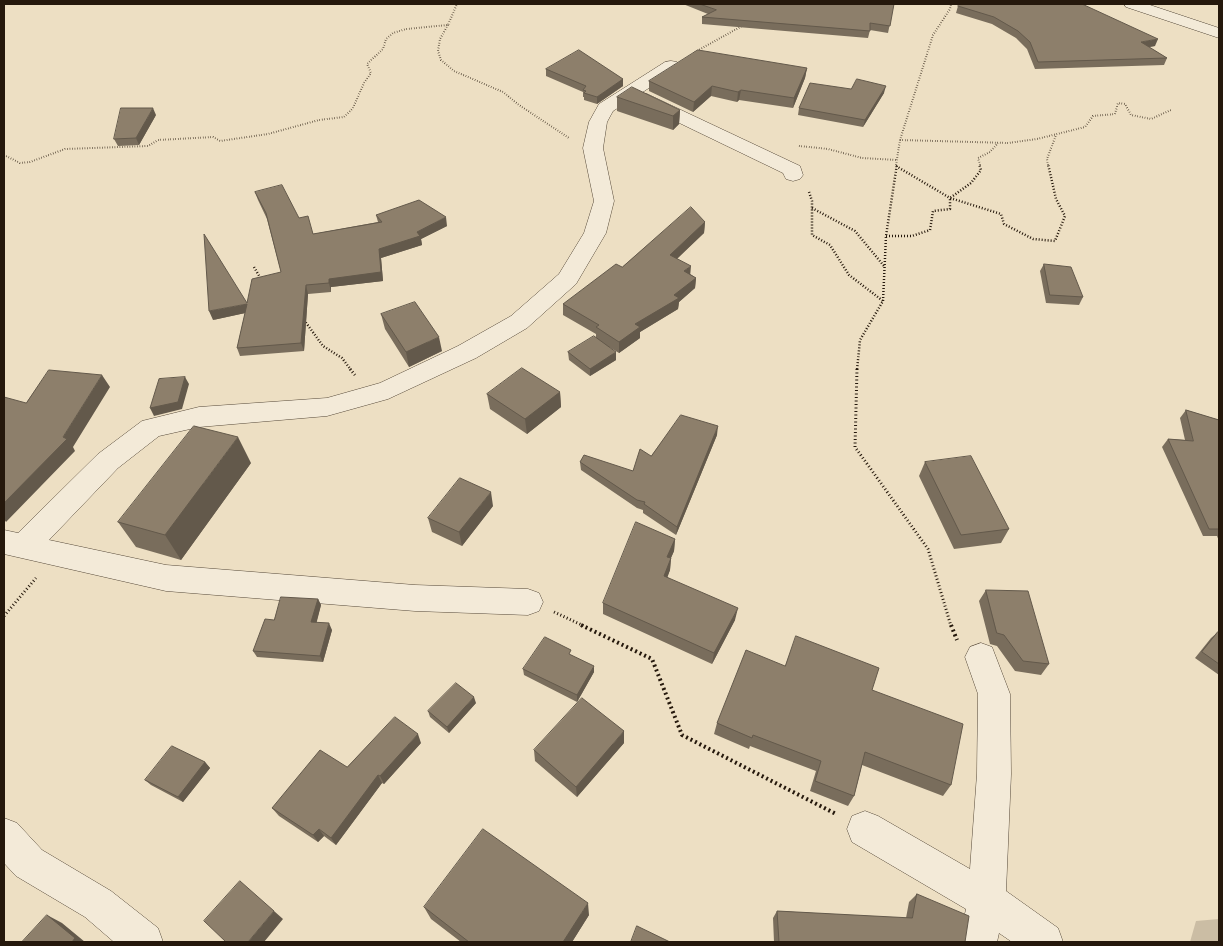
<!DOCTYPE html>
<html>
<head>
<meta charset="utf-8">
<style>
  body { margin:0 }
  #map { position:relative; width:1223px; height:946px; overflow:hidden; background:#eddfc3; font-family:"IM FELL French Canon",serif }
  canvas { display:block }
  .frame { position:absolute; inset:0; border:5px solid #25180c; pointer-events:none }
</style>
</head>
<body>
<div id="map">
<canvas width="1223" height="946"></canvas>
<div class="frame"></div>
</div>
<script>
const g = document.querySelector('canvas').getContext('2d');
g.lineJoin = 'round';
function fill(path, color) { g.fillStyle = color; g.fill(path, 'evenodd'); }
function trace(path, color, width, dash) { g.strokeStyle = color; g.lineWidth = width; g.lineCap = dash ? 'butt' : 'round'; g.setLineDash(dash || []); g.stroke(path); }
fill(new Path2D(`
  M1219 919V942H1190L1196 921Z`), '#cbbda4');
const minor = new Path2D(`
  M1124 4H1147L1219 28V38L1126 7Z
  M671 61 677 62 680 66 677 70 613 111 607 122 603 148 614 201 606 233 576 284 527 328 476 358 388 399 327 416 199 427 159 436 118 468 49 540 166 565 415 585 528 589 539 593 543 602 539 611 528 615 415 611 166 591 4 554V530L18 533 98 454 142 421 199 407 327 398 380 383 458 346 511 316 559 274 584 233 594 201 583 148 589 122 599 104 665 62Z
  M647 94 800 166 803 175 800 179 793 181 786 179 783 173 640 104 638 100 640 96Z
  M981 643 992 647 1010 694 1011 774 1006 891 1058 928 1063 942H1012L999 933 997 942H959L966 909 852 842 847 829 852 816 865 811 878 816 970 869 977 774 978 694 965 657 970 647Z
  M4 818 17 823 42 850 111 891 158 928 163 942H114L85 917 16 876 4 863Z`);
trace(minor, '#574a3a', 1);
trace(new Path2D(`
  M448 25 440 39 438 51 441 60 454 71 503 92 519 105 569 138
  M695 52 742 26
  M900 140 1008 143 1037 139 1085 127 1093 116 1115 114 1118 103 1125 104 1131 115 1151 119 1171 110
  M799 146 828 149 862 158 897 160
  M4 155 20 163 30 162 65 149 148 146 158 140 213 137 220 141 268 134 319 120 344 117 353 108 364 83 371 73 367 64 383 49 386 39 393 33 406 29 448 25 457 4
  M896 165 900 140 933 35 950 9 951 4
  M980 165 978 158 990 152 998 143
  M1048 165 1047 159 1056 135`), '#25180c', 2, [0.5, 2]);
trace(new Path2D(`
  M896 166 950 198 1001 214 1004 224 1033 239 1055 241 1065 216 1056 199 1048 164
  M809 192 812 201V235L830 245 849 275 883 301 860 340 857 370
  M812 208 855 231 884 266
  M886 236H912L930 230 933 211 950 209V198L971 183 981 170 979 164
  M254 267 262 281
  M883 301 886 236 897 164
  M304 320 323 346 342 358 351 370`), '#25180c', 2.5, [1, 2]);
trace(new Path2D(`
  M350 369 355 375
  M857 369 855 447 928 549 951 626
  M554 612 584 626
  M4 616 36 578`), '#25180c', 3, [1, 2.5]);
trace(new Path2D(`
  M581 625 652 659 682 735 836 814
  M951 625 957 640`), '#25180c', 4, [2, 3]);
fill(minor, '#f3ead8');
fill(new Path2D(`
  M683 4H894L888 33 870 30 868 38 702 24V17L708 14Z
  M958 6 1155 46 1149 47 1167 58 1164 65 1035 69 1027 49 1016 38 992 24 956 13Z
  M807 68 805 78 793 108 739 100 737 102 711 96 693 112 649 91V81Z
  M546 69 623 79V86L597 104 584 100V97H583V92L546 76Z
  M851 89 884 93 863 127 798 115 799 108Z
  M617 97 680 110 679 124 673 130 617 111Z
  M156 115 139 145 118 146 114 139Z
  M255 192 299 218 313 234 378 222 376 215 447 226 421 239 422 245 381 258 383 281 331 287V292L308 294 304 351 240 356 237 348 245 313 213 320 247 303 281 272 267 219 258 200Z
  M705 222 704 233 677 259 690 274 696 278 695 288 679 302 678 309 640 332V338L619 353 609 347 616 360 590 376 569 360 568 352 596 338V334L563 315V304Z
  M1044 264 1083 297 1079 305 1046 303 1040 271Z
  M381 314 442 351 409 367 385 329Z
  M560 392 561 407 527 434 490 409 487 394Z
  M1186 410 1219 420V541L1217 536H1203L1162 447 1168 439 1185 440 1180 418Z
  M717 435 676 535 643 513V510L637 508 581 470 580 462 633 471 651 456Z
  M925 462 1009 529 1001 543 954 549 919 476Z
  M251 463 181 560 136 547 118 522Z
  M493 506 462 546 432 532 428 518Z
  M675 539 674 551 671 558 670 570 667 577 735 620 712 664 603 614V603Z
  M986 590 1049 664 1041 675 1015 671 997 646 990 644 979 601Z
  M318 599 321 605 316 623 332 630 323 662 257 657 253 651 274 620Z
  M1218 632 1219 633V675L1195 658 1211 638Z
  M571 655 594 672 577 702 524 675 523 669Z
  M785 666 872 690 951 785 943 796 862 765 854 796 848 806 810 791 816 771 750 746 749 749 714 734 717 723Z
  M476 703 449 733 430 717 428 711Z
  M421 743 384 784 382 783 336 845 324 836 318 842 279 816 272 808 347 767Z
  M624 743 577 797 535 761 534 750Z
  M205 762 210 768 183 802 151 785 145 780Z
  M917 894 965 942H774L773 918 777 911 906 918 909 902Z
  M424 907 589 915 572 942H461L431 919Z`), '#796d5c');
fill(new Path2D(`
  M1158 39 1155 46 1137 49 1141 42Z
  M807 68 805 78 793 108 794 98Z
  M623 79V86L597 104V97Z
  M712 86 711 96 693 112 694 102Z
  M886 86 884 93 863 127 865 120Z
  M741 90 739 100 737 102 738 92Z
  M153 108 156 115 139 145 136 138Z
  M680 110 679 124 673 130V116Z
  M446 217 447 226 421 239 422 245 381 258 383 281 331 287V292L329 283V279L379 249 417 232Z
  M705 222 704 233 669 266 670 255Z
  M691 266 690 277 684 271Z
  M696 278 695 288 679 302 678 309 640 332V338L619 353V342L635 324Z
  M306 285 308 294 304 351 301 343Z
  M247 304 250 312 213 320 209 311Z
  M439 337 442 351 409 367 406 352Z
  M616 352V360L590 376V369Z
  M102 375 110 387 73 447 75 451 6 522 4 519V503L63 437Z
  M185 377 189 384 182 409 154 416 150 408Z
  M560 392 561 407 527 434 525 419Z
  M718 426 717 435 676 535 677 527Z
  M238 437 251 463 181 560 165 535Z
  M491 492 493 506 462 546 459 532Z
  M675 539 674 551 666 569 667 557Z
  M671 558 670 570 664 587V576Z
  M318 599 321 605 315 629 311 622Z
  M738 608 735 620 712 664 714 653Z
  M329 623 332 630 323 662 320 656Z
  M594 666V672L577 702V695Z
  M474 697 476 703 449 733 447 727Z
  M624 731V743L577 797 576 787Z
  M418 734 421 743 384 784 380 776Z
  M205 762 210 768 183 802 178 797Z
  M378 775 382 783 336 845 331 838Z
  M319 829 324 836 318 842 313 835Z
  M588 903 589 915 572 942H563Z
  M274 911 283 919 264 942H248Z
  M47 915 62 923 85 942H72Z`), '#63594b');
const building = new Path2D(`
  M700 4H894L890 26 870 23V31L702 17 716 10Z
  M960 4H1082L1158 39 1141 42 1167 58 1038 62 1030 42 1018 31 994 17 958 6Z
  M579 50 623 79 597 97 584 93 586 91 583 90 586 86 546 69Z
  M698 50 807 68 794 98 741 90 738 92 712 86 694 102 649 81Z
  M857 79 886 86 865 120 799 108 810 83 851 89Z
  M632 87 680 110 673 116 617 97Z
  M121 108H153L136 138 114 139Z
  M282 185 299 218 308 216 313 234 382 222 376 215 419 200 446 217 417 232 420 236 379 249 381 272 329 279V283L306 285 301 343 237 348 247 304 209 311 204 234 247 303 252 279 281 272 266 213 255 192Z
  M691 207 705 222 670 255 691 266 684 271 696 278 674 295 679 298 635 324 640 327 619 342 596 327 599 325 563 304 616 264 622 267Z
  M1044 264 1071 267 1083 297 1050 295Z
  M415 302 439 337 406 352 381 314Z
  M594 336 616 352 590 369 568 352Z
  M522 368 560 392 525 419 487 394Z
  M49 370 102 375 63 437 67 439 4 503V397L26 403Z
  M185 377 178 402 150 408 159 379Z
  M1186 410 1219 420V529H1209L1168 439 1193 441Z
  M681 415 718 426 677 527 644 504 645 502 637 500 580 462 584 455 633 471 640 449 651 456Z
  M194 426 238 437 165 535 118 522Z
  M971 456 1009 529 961 535 925 462Z
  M460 478 491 492 459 532 428 518Z
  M636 522 675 539 667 557 671 558 664 576 738 608 714 653 603 603Z
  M986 590 1028 591 1049 664 1023 661 1004 635 997 633Z
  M281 597 318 599 311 622 329 623 320 656 253 651 265 619 274 620Z
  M1218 632 1219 633V664L1202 652Z
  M796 636 879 668 872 690 963 724 951 785 865 752 854 796 815 781 821 761 753 735 752 738 717 723 746 650 785 666Z
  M545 637 571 650 569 654 594 666 577 695 523 669Z
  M456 683 474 697 447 727 428 711Z
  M582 698 624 731 576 787 534 750Z
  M395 717 418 734 380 776 378 775 331 838 319 829 313 835 272 808 320 750 347 767Z
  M172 746 205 762 178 797 145 780Z
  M483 829 588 903 563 942H469L424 907Z
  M240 881 274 911 248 942H226L204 921Z
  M917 894 969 916 965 942H779L777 911 912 918Z
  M47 915 75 938 72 942H22Z
  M637 926 670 942H631Z`);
fill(building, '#8d7f6b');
trace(building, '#63594b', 1);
</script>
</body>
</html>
